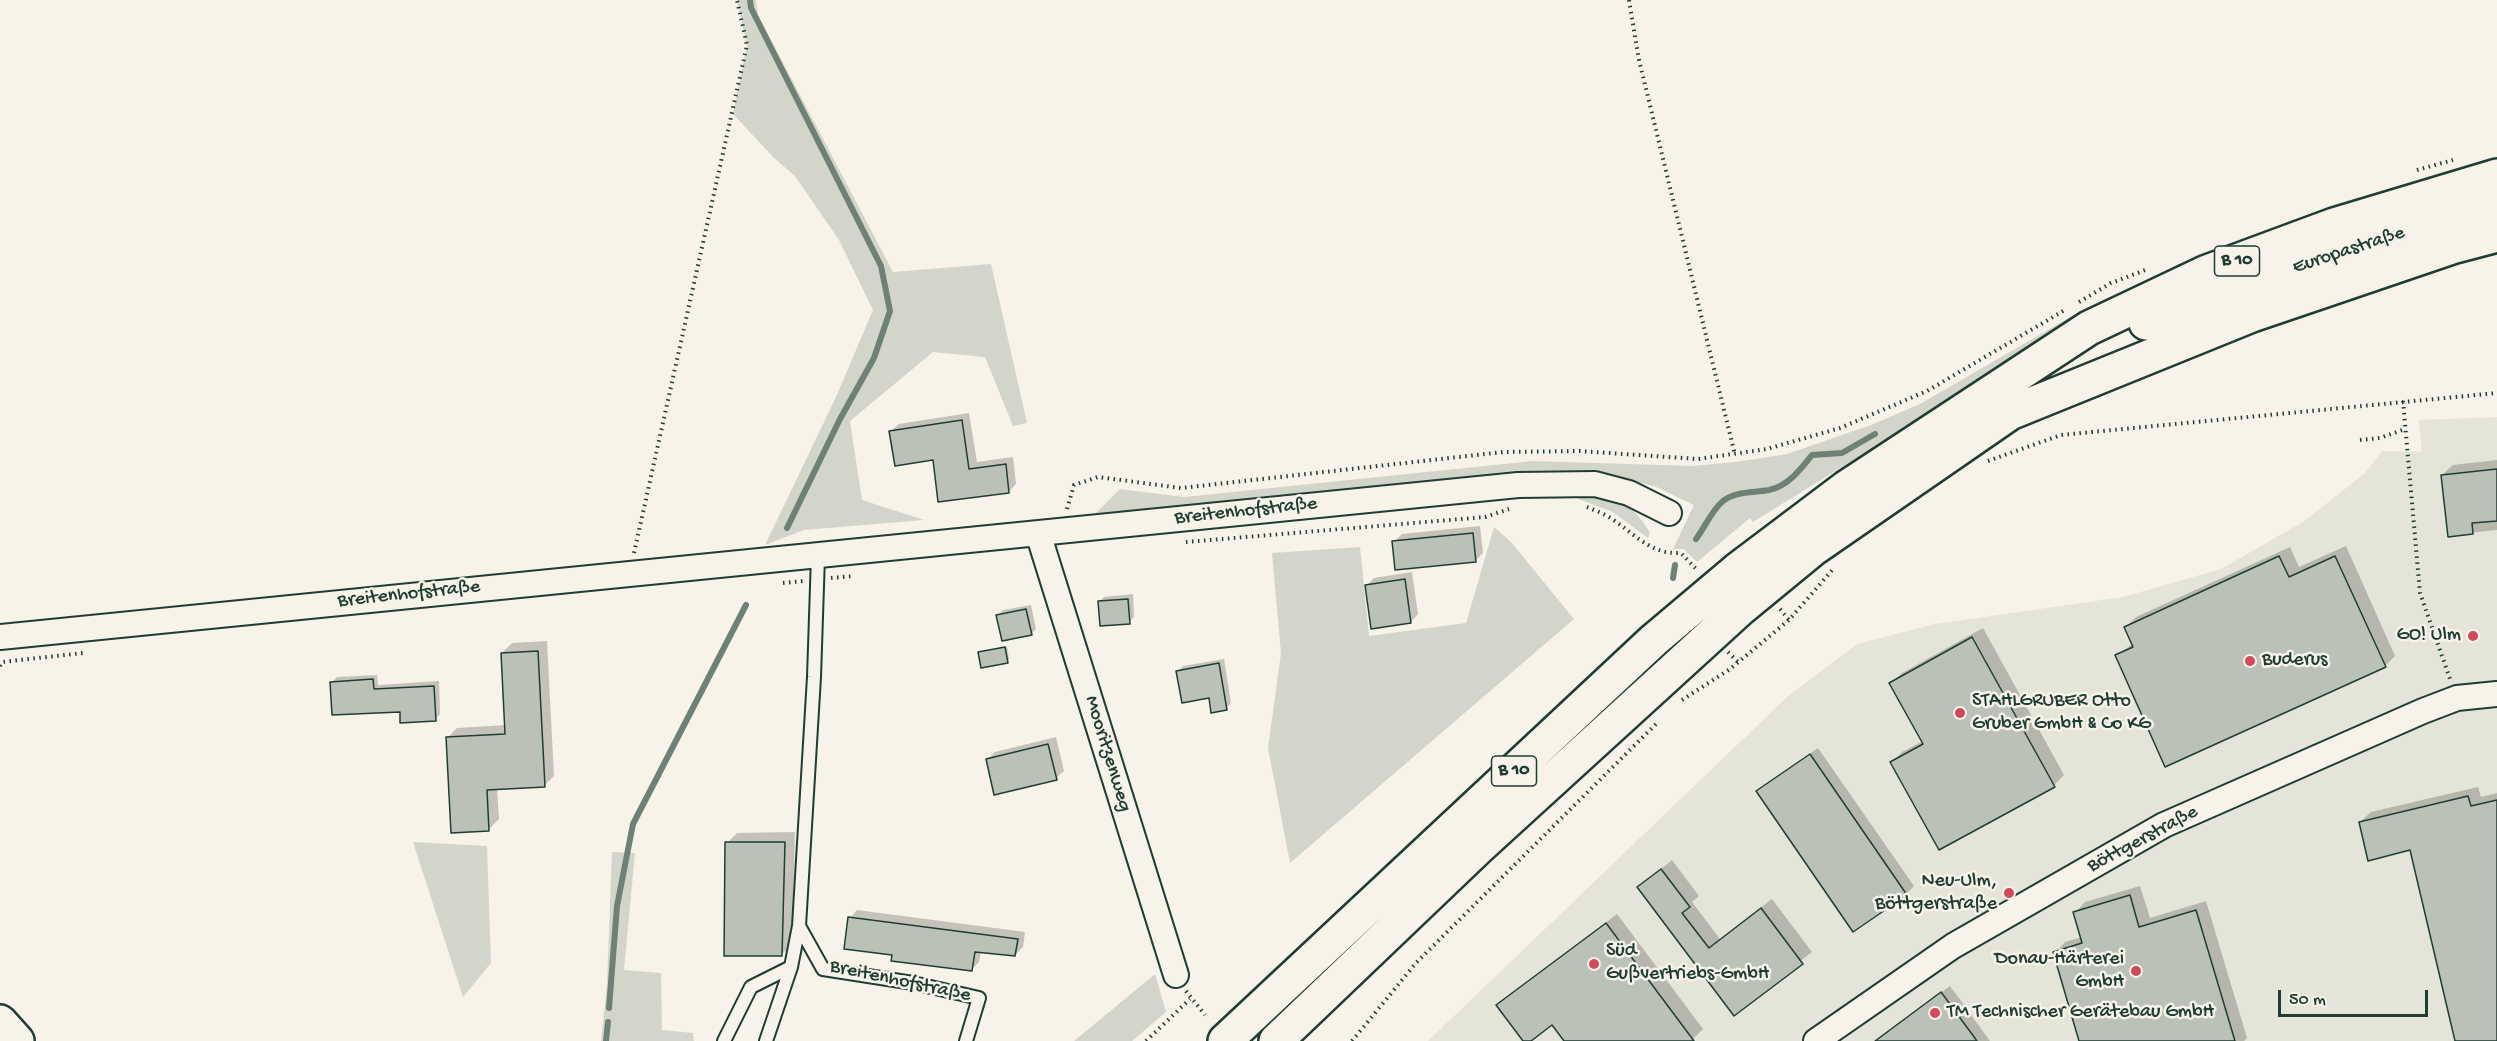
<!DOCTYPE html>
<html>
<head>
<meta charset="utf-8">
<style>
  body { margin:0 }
  #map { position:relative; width:2497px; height:1041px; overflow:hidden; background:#f7f3e8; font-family:"Gochi Hand",sans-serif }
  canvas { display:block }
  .scale { position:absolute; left:2278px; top:990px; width:150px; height:27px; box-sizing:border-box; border:3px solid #1f3d34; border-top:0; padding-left:8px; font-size:18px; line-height:21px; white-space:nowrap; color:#1f3d34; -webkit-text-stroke:4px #f7f3e8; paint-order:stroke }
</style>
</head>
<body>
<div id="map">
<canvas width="2497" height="1041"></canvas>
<div class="scale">50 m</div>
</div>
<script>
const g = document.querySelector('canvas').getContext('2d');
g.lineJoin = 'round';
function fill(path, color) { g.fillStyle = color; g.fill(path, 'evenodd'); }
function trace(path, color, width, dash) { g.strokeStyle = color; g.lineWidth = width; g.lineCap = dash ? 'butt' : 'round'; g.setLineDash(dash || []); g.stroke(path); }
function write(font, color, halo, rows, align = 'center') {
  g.font = font + ' "Gochi Hand",sans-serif'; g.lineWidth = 5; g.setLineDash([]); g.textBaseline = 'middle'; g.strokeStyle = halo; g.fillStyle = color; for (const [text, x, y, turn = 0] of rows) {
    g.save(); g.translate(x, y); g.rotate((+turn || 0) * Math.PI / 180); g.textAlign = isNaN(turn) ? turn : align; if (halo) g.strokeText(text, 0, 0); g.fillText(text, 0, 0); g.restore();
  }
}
fill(new Path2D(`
  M2497 417V1041H1428L1787 697 1857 644 1935 624 2123 597 2221 569 2303 522 2365 473 2382 451 2422 452 2419 420Z`), '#e5e4d9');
fill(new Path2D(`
  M737 0H756L758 15 893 272 991 264 1027 423 1013 426 985 357 933 352 850 421 862 500 924 520 804 530 765 545 836 397 873 310 839 240 795 176 773 157 733 114 747 45Z
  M2497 159V168L2000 369 1753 522 1750 518 1697 562 1684 549H1673L1694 505 1654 486 1597 473H1534L1091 518 1120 489 1184 497 1533 461 1692 466 1736 462 1787 454 1871 425 1920 404 2084 309 2254 235 2423 179Z
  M1580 495C1614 500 1632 500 1650 533L1648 538 1613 512 1578 499Z
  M1494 527 1511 542 1574 619 1290 863 1268 748 1281 653 1272 553 1360 547 1369 636 1466 623Z
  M413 842 487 846 491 963 463 997Z
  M612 852 635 853 624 970 661 973 662 1030 693 1033 694 1041H601L607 984Z
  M1155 974 1166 1012 1132 1041H1074Z`), '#d3d5ca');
fill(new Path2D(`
  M969 413 977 462 1013 457 1016 484 1009 492 934 459 891 431 899 424Z
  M2497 460V530L2449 535 2442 475 2453 465Z
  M1480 526 1483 553 1475 561 1394 542 1402 534Z
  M2346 546 2395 656 2385 666 2117 656 2133 643 2126 627 2136 617 2290 547 2299 567Z
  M1412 572 1418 614 1411 622 1366 586 1374 578Z
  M1133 594 1134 617 1129 622 1099 602 1104 597Z
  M1031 605 1036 629 1031 634 998 615 1003 610Z
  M1983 628 2064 775 2054 785 1892 763 1902 752 1923 741 1891 683 1902 673Z
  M547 641 554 776 544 786 497 788 499 819 489 829 447 738 457 728 506 725 502 653 512 643Z
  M1007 646 1009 659 1007 661 980 653Z
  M1224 659 1231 703 1226 708 1178 671 1183 666Z
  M377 675 378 685 439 681 440 714 435 719 401 710 332 682 337 677Z
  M1056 737 1064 771 1056 778 987 760 995 752Z
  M1818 748 1914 886 1906 894 1758 792Z
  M2478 787 2481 797 2497 793V1041H2457L2411 849 2360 822 2371 812Z
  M795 832 792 944 781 955 727 843 737 833Z
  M1672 860 1699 896 1692 902 1720 939 1772 899 1812 952 1734 1013 1639 887Z
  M2140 886 2150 918 2206 901 2247 1038 2244 1041H2081L2055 953 2065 942 2082 937 2075 913 2085 902Z
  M857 910 1025 932 1023 947 1015 955 981 951 979 962 972 969 894 953 850 918Z
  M1617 914 1703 1029 1691 1041H1565L1552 1023 1525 1041 1498 1005Z
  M1950 986 1990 1041H1891L1886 1035 1894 1027Z`), '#0003');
trace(new Path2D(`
  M750 0 751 8 881 266 890 311 874 358 840 419 787 528
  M1696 539C1705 527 1712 510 1723 501 1736 491 1753 493 1769 490 1788 486 1801 469 1812 455L1842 453 1875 434
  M1673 578 1675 565
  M609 1008 617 906 633 824 746 605
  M606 1041 608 1022`), '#6f8077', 6);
const building = new Path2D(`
  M962 420 969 469 1006 464 1009 493 938 502 933 460 895 466 889 431Z
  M2497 469V521L2472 523 2473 534 2448 537 2441 475Z
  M1473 533 1476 562 1395 570 1392 541Z
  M2279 556 2289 577 2335 556 2386 667 2165 767 2115 655 2133 647 2124 627Z
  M1405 579 1411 623 1371 629 1365 585Z
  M1128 599 1130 624 1100 626 1098 601Z
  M1026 609 1032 635 1002 641 996 615Z
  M1972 637 2055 787 1939 850 1890 762 1923 744 1889 683Z
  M1005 647 1008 663 981 668 978 652Z
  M538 651 545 787 487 790 489 831 451 833 446 737 505 734 501 653Z
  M1219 663 1227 710 1211 713 1209 698 1182 703 1176 671Z
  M373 679 374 689 434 686 436 721 400 723V712L332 715 330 682Z
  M1048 744 1057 780 994 795 986 759Z
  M1810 754 1907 895 1853 932 1756 791Z
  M2468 796 2471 806 2497 800V1041H2455L2410 850 2368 861 2359 822Z
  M725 842H785L782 956H724Z
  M1661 869 1690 907 1682 913 1709 948 1761 908 1803 964 1734 1016 1637 887Z
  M2130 895 2139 927 2196 910 2235 1041H2079L2053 952 2082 943 2073 912Z
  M848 917 1018 939 1015 956 975 952 972 971 891 961 892 955 844 949Z
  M1606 923 1694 1041H1564L1552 1025 1531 1041H1523L1496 1005Z
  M1941 992 1977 1041H1875Z`);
fill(building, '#bbc1b6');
trace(building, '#1f3d34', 1.5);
const lane = new Path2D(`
  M799 926 823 969 913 983 979 998 966 1041
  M724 1041 751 987 791 967
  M766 1041 791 967 799 926 814 677 818 556`);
const street = new Path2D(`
  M1038 533 1176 975
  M0 637 1518 485 1595 484 1629 493 1669 513
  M1816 1041 1953 946 2164 825 2423 711 2457 698 2497 694`);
const secondary = new Path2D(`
  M0 1022 17 1041`);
const highway = new Path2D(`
  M2146 323 2349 249 2497 207
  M1225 1041 1654 640 1737 570 1847 487 2089 328 2207 272 2334 225 2497 176
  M1276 1041 1478 848 1740 609 1813 549 2010 413 2252 315 2455 246 2497 235`);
trace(lane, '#1f3d34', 16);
trace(street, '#1f3d34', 28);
trace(secondary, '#1f3d34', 38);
trace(highway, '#1f3d34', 38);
trace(new Path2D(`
  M1629 0 1639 60 1735 455
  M2417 170 2453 160
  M2079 302 2111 283 2148 269
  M2403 401 2420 593 2450 679
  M2360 440 2380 438 2405 429
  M1988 461 2061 435 2497 393
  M1587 507C1594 510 1602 513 1609 517 1633 532 1650 555 1681 553L1697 570
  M1067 509 1074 485 1098 477 1181 488 1503 452 1579 451 1698 459 1767 449 1840 428 1927 391 2065 310
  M1186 542 1485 517 1509 509
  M634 553 747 45 737 0
  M831 578 853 576
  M783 583 803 581
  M1780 609 1789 620
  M1728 652 1738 662
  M0 666 2 662 83 653
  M1682 700 1730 669 1789 620 1834 568
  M1186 991 1205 1015
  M1146 1041 1190 999
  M1352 1041 1416 963 1657 723`), '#1f3d34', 4, [1.5, 4.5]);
trace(lane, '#f7f3e8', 12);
trace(street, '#f7f3e8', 24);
trace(secondary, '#f7f3e8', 33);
trace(highway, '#f7f3e8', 33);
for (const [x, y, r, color] of [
  [2473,636,6,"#d1495b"],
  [2250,661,6,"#d1495b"],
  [1960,713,6,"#d1495b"],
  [2009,893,6,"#d1495b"],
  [1594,964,6,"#d1495b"],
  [2136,971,6,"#d1495b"],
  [1935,1013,6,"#d1495b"]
]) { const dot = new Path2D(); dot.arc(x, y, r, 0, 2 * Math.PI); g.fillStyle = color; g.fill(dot); trace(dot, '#f7f3e8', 2); }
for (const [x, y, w] of [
  [2237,261,45],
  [1514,771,45]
]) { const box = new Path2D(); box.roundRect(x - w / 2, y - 15, w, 30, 4.5); g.fillStyle = '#f7f3e8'; g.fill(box); trace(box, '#1f3d34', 1.5); }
write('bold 18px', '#1f3d34', null, [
  ["B 10",2237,261],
  ["B 10",1514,771]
]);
write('20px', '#1f3d34', '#f7f3e8', [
  ["Europastraße",2349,251,-18],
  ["Breitenhofstraße",1246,512,-6],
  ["Breitenhofstraße",409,595,-6],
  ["Mooritzenweg",1107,754,73],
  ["Böttgerstraße",2143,840,-28],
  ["Breitenhofstraße",900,982,12]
]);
write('20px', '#1f3d34', '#f7f3e8', [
  ["GO! Ulm",2461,636,"right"],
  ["Buderus",2262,661],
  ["STAHLGRUBER Otto",1972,702],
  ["Gruber GmbH & Co KG",1972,725],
  ["Neu-Ulm,",1997,882,"right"],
  ["Böttgerstraße",1997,905,"right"],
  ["Süd",1606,952],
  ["Gußvertriebs-GmbH",1606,975],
  ["Donau-Härterei",2124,960,"right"],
  ["GmbH",2124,983,"right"],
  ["TM Technischer Gerätebau GmbH",1947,1013]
], 'left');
</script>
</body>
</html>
